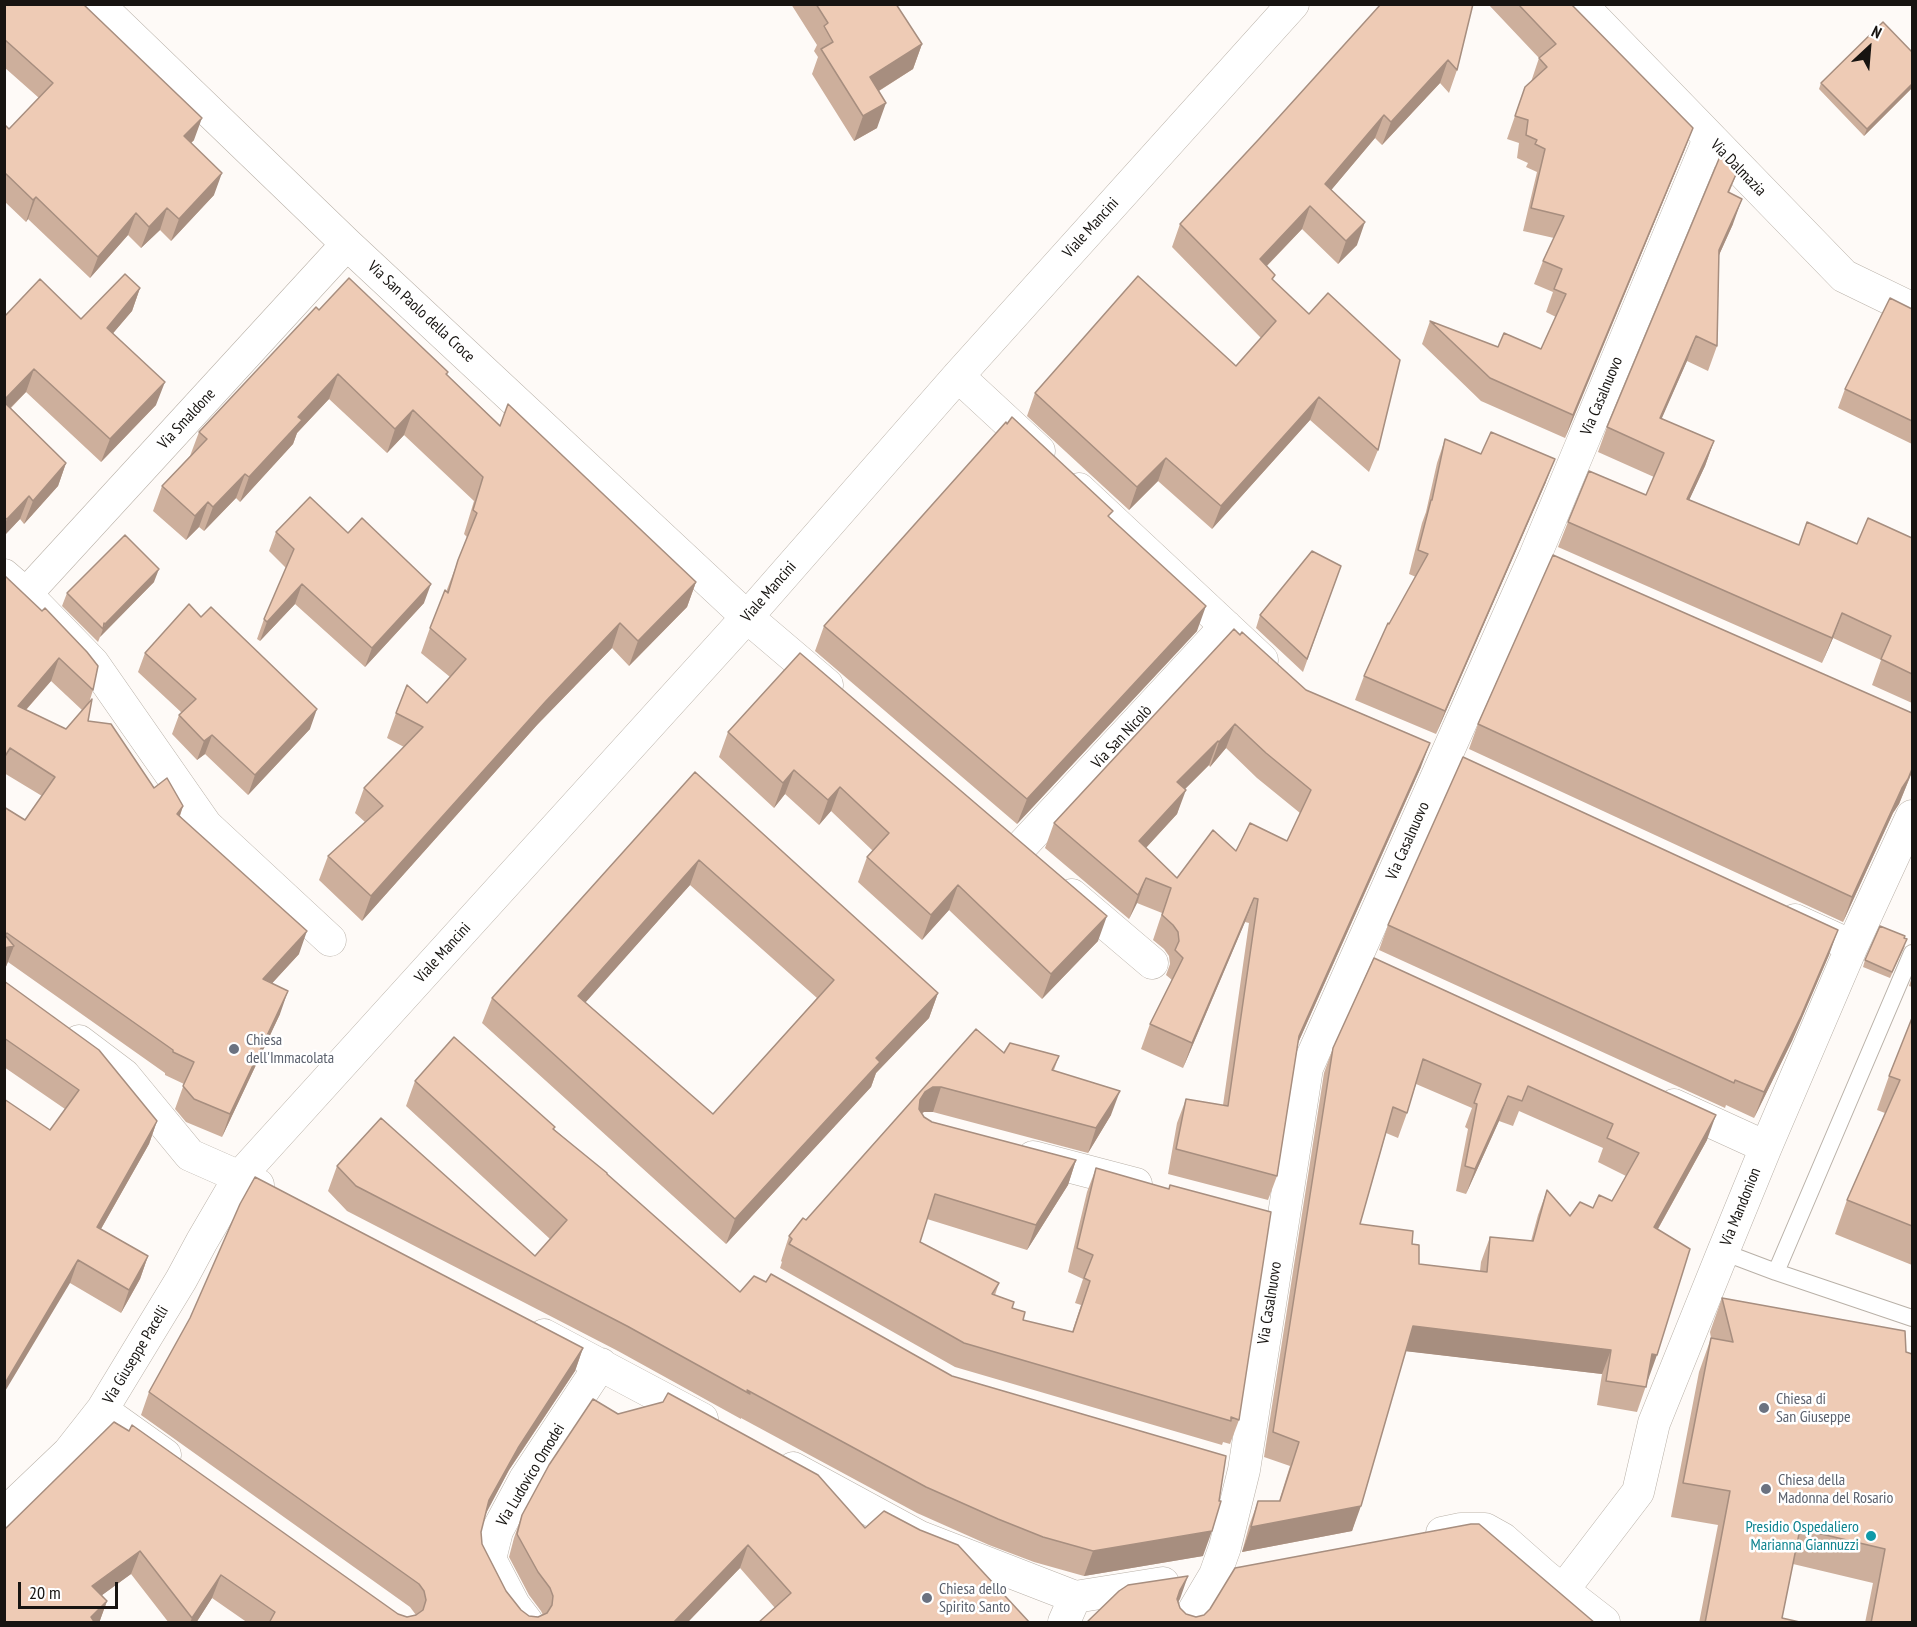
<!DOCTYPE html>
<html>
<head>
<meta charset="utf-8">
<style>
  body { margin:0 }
  #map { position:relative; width:1917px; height:1627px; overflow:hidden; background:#fefaf7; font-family:"PT Sans Narrow",sans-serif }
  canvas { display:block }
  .frame { position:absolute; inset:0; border:6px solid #171411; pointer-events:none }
  .north { position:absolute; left:1839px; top:18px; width:60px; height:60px; -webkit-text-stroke:4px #fff; paint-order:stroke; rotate:26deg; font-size:16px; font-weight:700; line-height:24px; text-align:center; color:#171411 }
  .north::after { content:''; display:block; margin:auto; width:21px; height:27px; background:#171411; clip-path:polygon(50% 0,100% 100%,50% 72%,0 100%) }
  .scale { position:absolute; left:18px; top:1582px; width:100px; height:27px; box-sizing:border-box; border:3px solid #171411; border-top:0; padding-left:8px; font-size:18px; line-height:21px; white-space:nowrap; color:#171411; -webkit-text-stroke:4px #fff; paint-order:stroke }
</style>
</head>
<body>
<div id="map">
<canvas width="1917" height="1627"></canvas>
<div class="frame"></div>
<div class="north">N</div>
<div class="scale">20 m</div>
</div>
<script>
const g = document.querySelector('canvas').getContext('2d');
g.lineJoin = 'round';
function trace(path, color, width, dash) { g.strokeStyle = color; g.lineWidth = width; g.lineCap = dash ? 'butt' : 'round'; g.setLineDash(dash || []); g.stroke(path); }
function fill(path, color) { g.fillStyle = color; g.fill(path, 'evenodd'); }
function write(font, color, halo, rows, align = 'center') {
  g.font = font + ' "PT Sans Narrow",sans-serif'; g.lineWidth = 5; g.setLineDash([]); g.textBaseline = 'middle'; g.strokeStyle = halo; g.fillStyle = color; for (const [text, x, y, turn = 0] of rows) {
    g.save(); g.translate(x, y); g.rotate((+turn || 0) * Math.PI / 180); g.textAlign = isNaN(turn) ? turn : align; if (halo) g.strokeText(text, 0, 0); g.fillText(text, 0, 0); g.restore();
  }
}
const lane = new Path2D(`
  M1723 1252 1776 1272 1912 1318
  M1776 1272 1912 953`);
const street = new Path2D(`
  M98 4 347 244 747 617 827 685
  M958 376 1039 451
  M1079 489 1262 660
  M4 575 26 594 93 663 206 825 330 940
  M26 594 347 244
  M1019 849 1226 626
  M1072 895 1152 963
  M1795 920 1852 946
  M79 1041 124 1075 190 1155 258 1185
  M1674 1105 1766 1147
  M1033 1157 1136 1184
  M544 1335 702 1419
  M102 1410 165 1455
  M793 1468 920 1537 1075 1597
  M4 1514 69 1452 102 1410 181 1280 202 1241 240 1176 747 617 958 376 1293 4
  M1442 1533 1461 1529H1485L1503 1539 1546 1577 1604 1622
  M1563 1590 1638 1492 1654 1423 1723 1252 1766 1147 1852 946 1912 816
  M1075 1597 1163 1583
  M527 1622 514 1605 490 1559 497 1531 525 1479 601 1364
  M1064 1622 1075 1597
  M1187 1622 1215 1575 1225 1547 1244 1470 1307 1068 1535 556 1709 139`);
const secondary = new Path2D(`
  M1580 4 1844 276 1912 309`);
trace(lane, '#b9b1a8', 18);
trace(street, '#b9b1a8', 33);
trace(secondary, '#b9b1a8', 34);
trace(lane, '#fff', 16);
trace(street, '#fff', 32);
trace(secondary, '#fff', 33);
fill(new Path2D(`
  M4 4 194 140 191 143 214 195 171 241 160 230 141 248 128 235 90 278 28 219 26 222 4 201V124L9 129 39 98 4 67Z
  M791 4H896L922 44 913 69 879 91 877 128 854 141 812 74 818 57 814 51 817 45Z
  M1473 4 1457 70 1449 93 1440 83 1382 145 1375 138 1331 190 1357 245 1338 264 1302 229 1267 266 1273 280 1378 450 1369 472 1310 420 1212 529 1158 481 1129 510 1027 416 1035 393 1236 366 1261 338 1172 247 1180 224Z
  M1488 4H1571L1693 128 1684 151 1565 438 1481 401 1422 344 1430 321 1498 347 1541 349 1556 317 1546 312 1553 292 1534 284 1543 261 1554 238 1523 231 1537 172 1526 167 1528 163 1517 158 1519 143 1507 139 1525 87 1531 82 1539 58Z
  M1912 52V88L1864 136 1819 89 1821 83Z
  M1738 170 1729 193 1733 224 1719 255 1717 346 1708 371 1687 361 1661 419 1714 441 1705 466 1689 500 1799 545 1857 544 1912 538V703L1872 685 1881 660 1833 638 1822 663 1558 547 1568 522 1646 495 1654 477 1598 452 1607 427Z
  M140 288 132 311 113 333 156 405 101 462 26 392 11 408 66 463 58 486 24 524 20 519 4 536V317L81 319Z
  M1912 309V444L1838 408 1845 389Z
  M319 310 448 372 447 375 500 425 696 582 687 607 629 666 612 648 537 725 362 921 319 880 328 856 365 822 355 813 364 788 404 747 387 738 396 713 427 703 450 677 421 653 430 628 446 592 467 537 464 534 474 501 404 435 387 453 329 399 297 433 293 444 240 502 236 498 204 531 199 527 186 540 153 511 162 486 190 456 199 432Z
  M1445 439 1546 482 1436 734 1355 700 1364 676 1389 624 1416 577 1409 574 1422 523 1426 512 1437 463Z
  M1110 518 1197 631 1017 824 815 651 824 626Z
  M276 532 348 533 424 603 365 667 295 604 260 641 257 639 264 619 286 568 269 551Z
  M1341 566 1303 672 1256 628 1260 615Z
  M4 575 93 690 89 703 88 721 154 788 183 806 180 816 299 954 272 983 280 1014 222 1137 186 1122 175 1109 184 1084 165 1075V1073L8 962 5 969 4 807 25 820 42 796 4 773ZM51 681 82 710 66 729 26 710Z
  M154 582 100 637 98 642 62 606 67 593Z
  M201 617 310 729 248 795 205 754 197 760 172 734 179 715 182 713 138 672 145 653Z
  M1234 629 1306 690 1421 767 1298 1043 1277 1176 1268 1200 1168 1174 1177 1123 1186 1099 1223 1105 1249 923 1245 922 1183 1068 1141 1049 1150 1024 1172 980 1166 975 1170 964 1169 956 1164 949 1153 940 1162 913 1137 903 1129 919 1045 848 1054 823ZM1226 748 1257 778 1300 813 1287 841 1236 851 1177 878 1146 848 1177 814 1185 789 1209 765 1210 767Z
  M800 653 1098 941 1042 999 949 910 922 940 858 882 867 857 873 851 831 811 819 825 785 794 774 808 719 757 728 732Z
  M1912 713V772L1899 804 1893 813 1843 922 1469 749 1478 724Z
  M695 772 938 993 929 1018 876 1073 871 1087 726 1244 482 1023 492 998ZM690 885 817 998 713 1114 585 1002Z
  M1388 925 1829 955 1792 1041 1754 1118 1726 1105 1725 1108 1379 950Z
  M1905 946 1890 978 1863 967 1865 960Z
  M1374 958 1707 1140 1658 1229 1648 1380 1637 1412 1597 1405 1602 1374 1406 1351 1352 1531 1242 1552 1249 1526 1258 1501H1279L1290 1466 1264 1457 1324 1073 1333 1048ZM1416 1084 1472 1108 1465 1127 1468 1129 1456 1191 1466 1194 1499 1121 1513 1126 1519 1111 1603 1148 1598 1162 1626 1176 1612 1201 1570 1216 1547 1190 1538 1215 1531 1241 1490 1237 1481 1262 1480 1271 1419 1264 1412 1244 1360 1224 1386 1133 1398 1138 1407 1113Z
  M1912 977V987L1909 986Z
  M4 981 157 1121 149 1144 101 1229 148 1256 140 1279 121 1313 70 1283 50 1130 65 1109 4 1067Z
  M1912 1018V1265L1835 1234 1847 1200 1885 1113 1877 1110 1889 1076Z
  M976 1029 1004 1053 1059 1056 1054 1070 1111 1115 1088 1153 933 1112H924L922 1113 924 1117 932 1122 1076 1160 1068 1185 1027 1250 927 1219 920 1242 999 1283 995 1295 1012 1308 1023 1320 1072 1332 1081 1305 1075 1303 1083 1279 1068 1272 1087 1192 1096 1168 1169 1189 1170 1185 1239 1420 1230 1444 1223 1442 1222 1445 955 1367 780 1268 782 1262 781 1261 789 1236 806 1220Z
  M415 1081 554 1129 607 1174 740 1292 1203 1556 1084 1576 1034 1562 989 1545 917 1513 741 1418V1419L618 1351 347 1211 328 1191 337 1166 535 1256 550 1239 406 1106Z
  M1722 1298 1905 1331 1912 1623H1865L1873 1583 1793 1564 1782 1618 1804 1623H1699L1718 1525 1671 1517 1699 1372 1711 1338 1710 1332Z
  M583 1348 575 1371 509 1470 485 1514 481 1532 482 1544 506 1591 521 1610 529 1616 538 1617 543 1615 541 1611 529 1595 509 1557 514 1538 522 1515 618 1414 865 1528 775 1608 740 1568 687 1623H248L212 1598 196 1623H169L131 1574 102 1595 107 1601 99 1623H4L114 1422 398 1614 407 1617 416 1615 410 1607 141 1415 149 1392Z`), '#cdaf9c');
fill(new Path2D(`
  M922 44 913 69 861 102 870 77Z
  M1448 60 1440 83 1382 145 1391 122Z
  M1912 84V88L1864 136 1867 129Z
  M886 103 877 128 854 141 863 116Z
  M1384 115 1375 138 1317 207 1325 184Z
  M202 118 194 140 176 158 184 136Z
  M1693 128 1684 151 1565 438 1573 415Z
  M222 173 214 195 171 241 179 219Z
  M36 197 28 219 26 222 33 200Z
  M1742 199 1733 224 1710 275 1719 250Z
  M1310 206 1302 229 1251 282 1260 259Z
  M167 208 160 230 141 248 149 227Z
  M136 213 128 235 90 278 98 257Z
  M1365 222 1357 245 1338 264 1346 241Z
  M140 288 132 311 98 351 107 328Z
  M1696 336 1687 361 1651 443 1660 418Z
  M34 369 26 392 4 414V400Z
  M338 374 329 399 297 433 293 444 240 502 249 477 298 417Z
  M165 382 156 405 101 462 110 439Z
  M1319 397 1310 420 1212 529 1221 506Z
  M413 410 404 435 387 453 395 429Z
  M1714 441 1705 466 1678 524 1687 499Z
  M1166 458 1158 481 1129 510 1137 487Z
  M1555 459 1546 482 1436 734 1445 711Z
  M66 463 58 486 24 524 33 501Z
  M245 474 236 498 204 531 213 507Z
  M29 496 20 519 4 536V525L7 519Z
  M208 502 199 527 186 540 195 516Z
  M159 569 154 582 100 637 105 624Z
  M696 582 687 607 629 666 638 641Z
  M302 584 295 604 260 641 267 622Z
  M431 584 424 603 365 667 372 648Z
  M1206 606 1197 631 1017 824 1027 799Z
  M1842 613 1833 638 1822 663Z
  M620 623 612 648 537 725 362 921 371 896 546 701Z
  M59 658 51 681 9 729 18 706Z
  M317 709 310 729 248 795 255 775Z
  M1235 724 1226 748 1210 767 1219 742Z
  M212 735 205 754 197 760 204 741Z
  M1218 741 1209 765 1168 806 1177 782Z
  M1430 743 1421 767 1290 1061 1299 1036Z
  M1912 769V772L1899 804 1893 813 1843 922 1852 897 1902 788Z
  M794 770 785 794 774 808 783 783Z
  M840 787 831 811 819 825 828 800Z
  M1186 790 1177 814 1130 865 1139 841Z
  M183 806 175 829 177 814Z
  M699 860 690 885 569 1021 578 996Z
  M1146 878 1137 903 1129 919 1138 895Z
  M958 885 949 910 922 940 931 915Z
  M1254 898 1245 922 1183 1068 1192 1043Z
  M1107 916 1098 941 1042 999 1051 974Z
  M1838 930 1829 955 1792 1041 1754 1118 1764 1092Z
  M307 931 299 954 255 1002 263 979Z
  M14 946 5 969H4V948Z
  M288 991 280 1014 222 1137 230 1114Z
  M938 993 929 1018 876 1073 871 1087 726 1244 735 1219 876 1058Z
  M933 1087H941L933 1112H924L916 1116 920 1100 925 1092Z
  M1120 1091 1111 1115 1088 1153 1096 1128Z
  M1508 1096 1499 1121 1466 1194 1475 1169Z
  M1716 1115 1707 1140 1645 1252 1654 1227Z
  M157 1121 149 1144 89 1250 97 1227Z
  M1076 1160 1068 1185 1027 1250 1036 1225Z
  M148 1256 140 1279 121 1313 129 1290Z
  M78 1260 70 1283 4 1393V1385Z
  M1413 1326 1611 1350 1602 1374 1404 1351Z
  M583 1348 575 1371 509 1470 481 1523 489 1500 518 1448Z
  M1652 1354 1657 1355 1648 1380 1643 1379Z
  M1361 1506 1352 1531 1242 1552 1251 1527Z
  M1212 1531 1203 1556 1084 1576 1093 1551Z
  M748 1545 740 1568 687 1623H673Z
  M140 1551 131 1574 83 1609 92 1586Z
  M221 1575 212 1598 196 1623H190L192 1618Z
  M1188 1576 1180 1599 1172 1613 1180 1590Z
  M107 1601 99 1623H89L91 1617Z`), '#a78e7f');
const building = new Path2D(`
  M4 4H83L202 118 184 136 222 173 179 219 167 208 149 227 136 213 98 257 36 197 33 200 4 172V124L9 129 53 83 4 39Z
  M816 4H896L922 44 870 77 886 103 863 116 821 49 833 42 824 26 828 23Z
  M1381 4H1473L1457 70 1448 60 1391 122 1384 115 1325 184 1365 222 1346 241 1310 206 1260 259 1275 275 1272 279 1309 314 1328 293 1400 360 1378 450 1319 397 1221 506 1166 458 1137 487 1035 393 1138 276 1236 366 1276 321 1180 224 1259 139Z
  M1518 4H1571L1693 128 1573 415 1490 378 1430 321 1498 347 1504 333 1541 349 1566 294 1554 289 1562 269 1543 261 1564 216 1531 208 1545 149 1535 144 1537 140 1526 135 1528 120 1515 116 1525 87 1547 67 1539 58 1556 44Z
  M1883 22 1912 52V84L1867 129 1821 83Z
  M1721 154 1738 170 1728 192 1742 199 1719 250 1717 346 1696 336 1660 418 1714 441 1687 499 1799 545 1807 522 1857 544 1868 518 1912 538V674L1881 659 1891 636 1842 613 1832 638 1568 522 1589 471 1646 495 1664 453 1607 427Z
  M125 274 140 288 107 328 165 382 110 439 34 369 4 400V317L40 279 81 319Z
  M349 278 448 372 446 374 500 426 508 404 696 582 638 641 620 623 546 701 371 896 328 856 383 806 364 788 423 727 396 713 407 685 427 703 466 659 430 628 445 590 448 593 458 560 477 513 473 510 483 477 413 410 395 429 338 374 298 417 302 420 249 477 245 474 213 507 208 502 195 516 162 486 207 439 199 432 316 307 319 310Z
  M1890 298 1912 309V421L1845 389Z
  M4 402 66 463 33 501 29 496 7 519 4 517Z
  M1012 417 1113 511 1108 516 1206 606 1027 799 824 626 1006 422 1007 424Z
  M1491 432 1555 459 1445 711 1364 676 1388 623 1389 624 1428 554 1418 550 1431 500H1432L1445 439 1481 454Z
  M310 497 348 533 362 518 431 584 372 648 302 584 267 622 264 619 294 549 276 532Z
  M125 535 159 569 105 624 104 623 103 629 67 593Z
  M1312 551 1341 566 1307 659 1260 615Z
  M1553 555 1912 713V769L1908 779 1902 788 1852 897 1478 724Z
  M4 575 42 611 45 608 87 652 98 666 93 690 59 658 18 706 66 729 92 699 88 721 111 724 154 788 167 778 183 806 177 814 307 931 263 979 288 991 230 1114 194 1099 183 1086 194 1062 173 1052V1050L7 933 5 935 14 946 4 948V807L25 820 55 777 10 748 4 758Z
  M189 604 201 617 211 607 317 709 255 775 212 735 204 741 179 715 196 699 145 653Z
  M1234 629 1240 635 1242 632 1306 690 1430 743 1299 1036 1277 1176 1176 1149 1186 1099 1228 1106 1258 899 1254 898 1192 1043 1150 1024 1183 958 1175 950 1179 941 1178 932 1173 925 1162 915 1171 888 1146 878 1138 895 1054 823ZM1235 724 1266 753 1311 790 1287 841 1250 823 1236 851 1213 830 1177 878 1139 841 1186 790 1177 782 1218 741 1219 742Z
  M800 653 1107 916 1051 974 958 885 931 915 867 857 889 833 840 787 828 800 794 770 783 783 728 732Z
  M1463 757 1838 930 1801 1016 1764 1092 1735 1080 1734 1083 1388 925Z
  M695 772 938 993 876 1058 880 1062 735 1219 492 998ZM699 860 834 980 713 1114 578 996Z
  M1880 926 1905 936 1904 938 1907 939 1892 972 1865 960Z
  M1374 958 1716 1115 1654 1227 1690 1249 1657 1355 1652 1354 1646 1387 1606 1381 1611 1350 1413 1326 1361 1506 1251 1527 1258 1501H1280L1299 1442 1273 1432 1333 1048ZM1423 1059 1481 1084 1474 1103 1477 1104 1465 1166 1475 1169 1508 1096 1522 1101 1528 1086 1613 1124 1607 1138 1639 1153 1612 1201 1599 1195 1593 1208 1580 1202 1570 1216 1547 1190 1533 1241 1490 1237 1487 1272 1419 1264V1245L1412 1244 1413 1231 1360 1224 1393 1107 1407 1113Z
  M4 981 99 1050 157 1121 97 1227 148 1256 129 1290 78 1260 4 1385V1099L50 1130 79 1090 4 1038Z
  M1912 1018V1226L1847 1200 1900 1080 1889 1076Z
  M976 1029 1004 1053 1010 1043 1059 1056 1052 1070 1120 1091 1096 1128 941 1087H933L925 1092 920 1100 919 1109 924 1117 932 1122 1076 1160 1036 1225 935 1194 920 1242 999 1283 992 1294 1014 1302 1012 1308 1025 1312 1023 1320 1073 1332 1090 1281 1084 1278 1093 1255 1077 1248 1096 1168 1169 1189 1170 1185 1271 1212 1239 1420 1231 1417V1421L964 1343 789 1244 792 1239 789 1236 803 1218 806 1220Z
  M454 1037 555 1127 553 1129 607 1173V1174L740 1292 754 1276 766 1282 771 1274 952 1376 1226 1456 1219 1501H1221L1212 1531 1093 1551 1043 1537 998 1519 926 1487 747 1390 750 1394 627 1326 356 1186 337 1166 381 1118 535 1256 567 1220 415 1081Z
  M255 1177 583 1348 518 1448 489 1500 481 1532 482 1544 506 1591 521 1610 529 1616 538 1617 547 1613 552 1605 553 1596 550 1588 538 1572 517 1534 522 1515 549 1465 593 1399 618 1414 663 1402 668 1393 818 1475 865 1528 884 1511 920 1530 958 1545 1030 1623H758L791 1593 748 1545 673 1623H269L275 1612 221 1575 192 1618 140 1551 92 1586 107 1601 91 1617 95 1623H4V1530L114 1422 129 1431 132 1425 398 1614 407 1617 416 1615 423 1610 426 1600 424 1591 419 1584 149 1392 190 1318 240 1204Z
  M1722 1298 1905 1331 1906 1352 1912 1354V1623H1871L1885 1549 1800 1529 1782 1618 1804 1623H1705L1730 1491 1683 1483 1711 1338 1733 1342Z
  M1471 1524H1479L1595 1623H1086L1119 1591 1128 1585 1188 1576 1180 1590 1177 1599 1180 1608 1186 1614 1196 1617 1204 1615 1210 1609 1235 1568Z`);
fill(building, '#eecbb5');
trace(building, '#a78e7f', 1.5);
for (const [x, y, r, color] of [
  [234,1049,6,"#6b7280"],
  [1764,1408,6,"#6b7280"],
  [1766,1489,6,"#6b7280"],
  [1871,1536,6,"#0f9aa8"],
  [927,1598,6,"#6b7280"]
]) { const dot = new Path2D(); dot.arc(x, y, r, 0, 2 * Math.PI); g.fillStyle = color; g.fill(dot); trace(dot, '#fff', 2); }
write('16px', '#171411', '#fff', [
  ["Via Dalmazia",1738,168,46],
  ["Viale Mancini",1091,228,-48],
  ["Via San Paolo della Croce",421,312,43],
  ["Via Casalnuovo",1602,396,-67],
  ["Via Smaldone",187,419,-47],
  ["Viale Mancini",769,592,-49],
  ["Via San Nicolò",1122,737,-47],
  ["Via Casalnuovo",1408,841,-66],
  ["Viale Mancini",443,953,-48],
  ["Via Mandonion",1741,1207,-68],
  ["Via Casalnuovo",1270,1303,-81],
  ["Via Giuseppe Pacelli",136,1355,-59],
  ["Via Ludovico Omodei",531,1475,-59]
]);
write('16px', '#5b616d', '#fff', [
  ["Chiesa",246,1040],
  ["dell'Immacolata",246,1058],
  ["Chiesa di",1776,1399],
  ["San Giuseppe",1776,1417],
  ["Chiesa della",1778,1480],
  ["Madonna del Rosario",1778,1498],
  ["Chiesa dello",939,1589],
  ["Spirito Santo",939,1607]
], 'left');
write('16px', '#0d838f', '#fff', [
  ["Presidio Ospedaliero",1859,1527],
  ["Marianna Giannuzzi",1859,1545]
], 'right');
</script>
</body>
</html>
